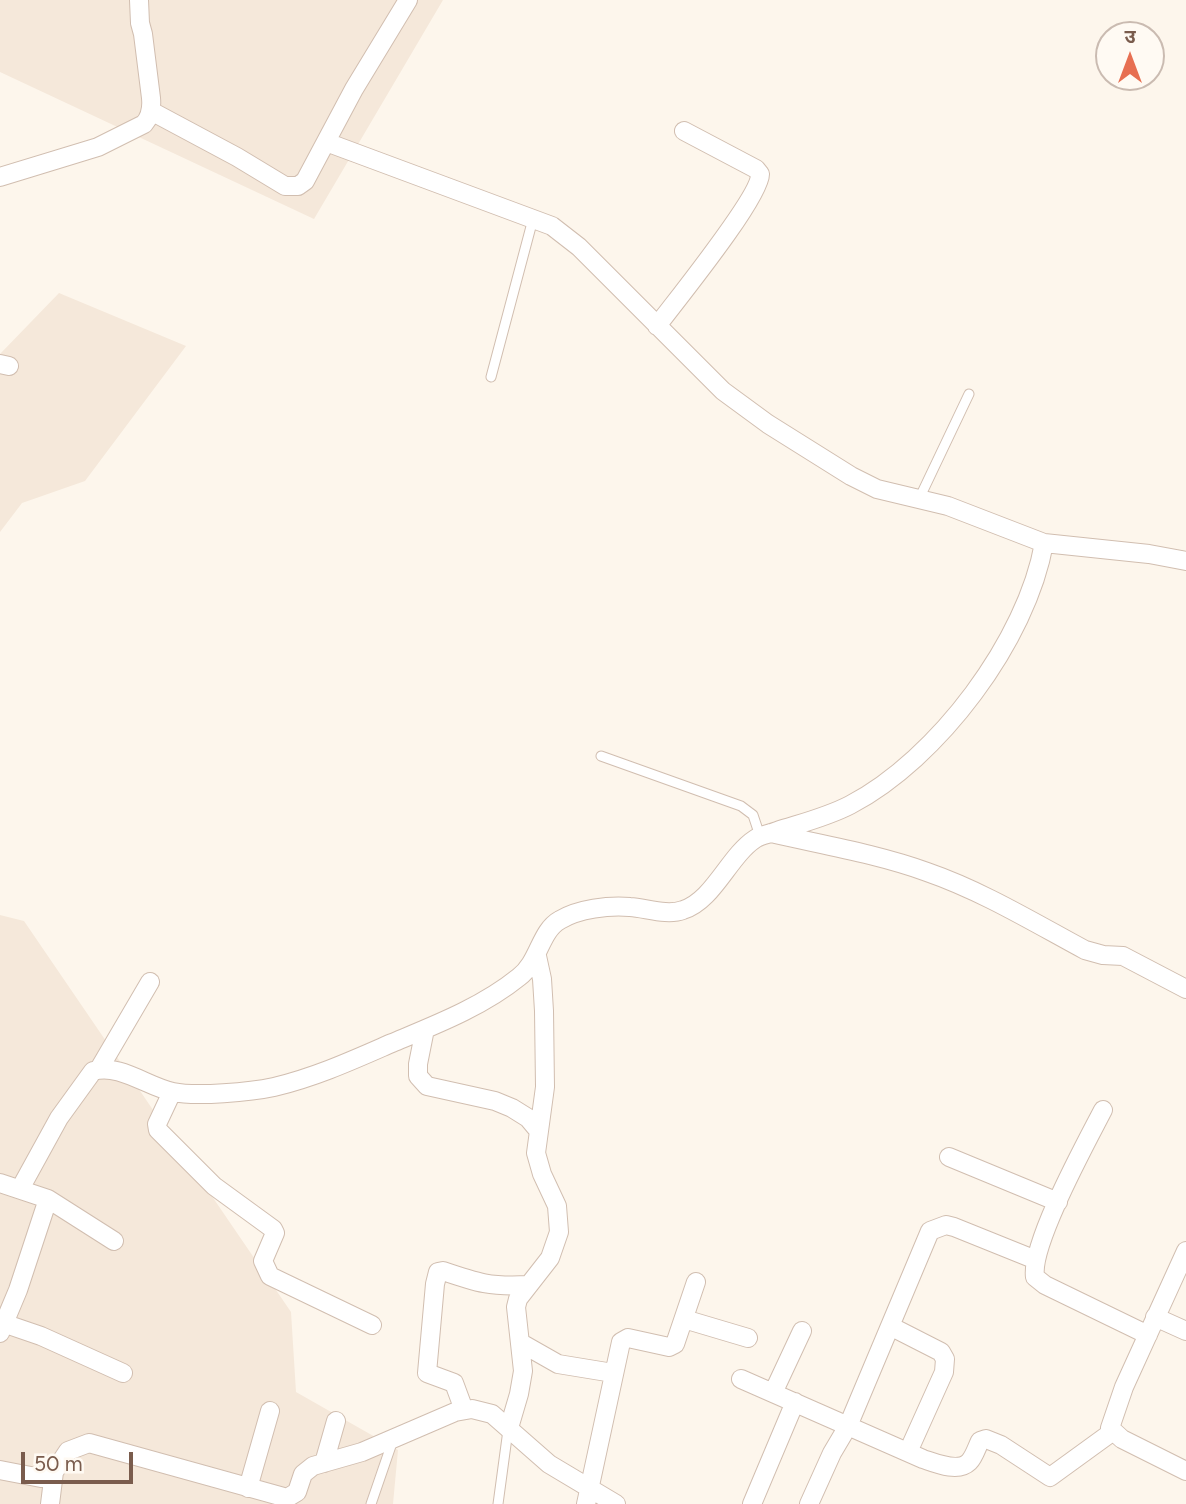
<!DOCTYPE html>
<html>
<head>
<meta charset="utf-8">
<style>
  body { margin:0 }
  #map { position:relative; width:1186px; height:1504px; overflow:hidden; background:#fdf6ec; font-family:Figtree,"Noto Sans Devanagari",sans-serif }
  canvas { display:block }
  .north { position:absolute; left:1095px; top:21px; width:70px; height:70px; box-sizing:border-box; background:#fffaf3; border:2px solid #cabbb1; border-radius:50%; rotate:0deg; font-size:19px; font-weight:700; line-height:28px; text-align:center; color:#7a5c4d }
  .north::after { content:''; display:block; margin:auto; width:24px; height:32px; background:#e76f51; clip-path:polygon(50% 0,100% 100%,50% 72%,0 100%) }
  .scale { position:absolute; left:21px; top:1452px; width:112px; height:32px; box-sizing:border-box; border:4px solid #7a5c4d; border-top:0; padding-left:9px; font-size:21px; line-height:24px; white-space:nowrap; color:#7a5c4d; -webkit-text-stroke:5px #fffaf3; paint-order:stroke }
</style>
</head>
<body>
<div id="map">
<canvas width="1186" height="1504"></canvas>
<div class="north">उ</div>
<div class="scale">50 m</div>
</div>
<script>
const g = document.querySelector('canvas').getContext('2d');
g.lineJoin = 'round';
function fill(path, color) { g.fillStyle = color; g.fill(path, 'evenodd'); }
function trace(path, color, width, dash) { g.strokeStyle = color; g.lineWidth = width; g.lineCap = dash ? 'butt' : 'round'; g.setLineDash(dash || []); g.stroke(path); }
fill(new Path2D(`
  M0 0H443L314 219 0 72Z
  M59 293 186 346 85 481 22 503 0 532V354Z
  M0 915 24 921 291 1312 296 1392 398 1450 393 1504H0Z`), '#f5e8da');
const lane = new Path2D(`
  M491 377 533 219
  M920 497 969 394
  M601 756 741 806 753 815 760 836
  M371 1504 393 1440
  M498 1504 508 1430`);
const street = new Path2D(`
  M151 111 237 157 285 186H298L305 181 354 89 408 0
  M326 142 552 226 579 247 723 391 768 424 851 476 877 489 948 506 1044 543 1149 554 1186 561
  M0 177 98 147 144 124C151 116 152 108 151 98L143 34 140 23 139 0
  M657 326C675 302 761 196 760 174L756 169 684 131
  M0 364 9 366
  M771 833C823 845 877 854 927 872 982 891 1033 922 1085 950L1103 955 1123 956 1186 989
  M425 1029 418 1064V1076L427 1086 495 1101 512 1108 528 1118 538 1130
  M99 1069 150 982
  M172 1092 157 1124 158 1130 214 1186 273 1229 275 1233 263 1261 270 1276 372 1325
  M1103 1110C1086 1143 1030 1245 1035 1277L1045 1285 1148 1335
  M949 1157 1058 1202
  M0 1183 48 1199 114 1241
  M20 1189 59 1118 93 1071C119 1063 148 1087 173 1092 196 1097 251 1092 274 1087 316 1077 353 1060 392 1043 435 1025 482 1007 519 977 539 962 540 931 560 920 578 909 609 905 630 907 646 908 667 916 683 910 713 901 729 856 755 839 761 835 770 834 777 831 802 823 827 817 850 805 938 759 1027 640 1044 543
  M1186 1251 1124 1387 1110 1428 1122 1439 1186 1471
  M1155 1317 1186 1331
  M684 1319 748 1338
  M0 1322 41 1336 123 1373
  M890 1326 941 1352 945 1359 944 1372 908 1452
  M0 1333 18 1290 48 1199
  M521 1343 558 1364 613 1373
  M741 1379 923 1459C935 1463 958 1473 969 1462 974 1457 977 1447 980 1441L986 1439 1001 1445 1050 1477 1112 1432
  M773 1393 802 1331
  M464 1410 454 1383 427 1373 435 1284 438 1272 443 1271C478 1283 490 1287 528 1285
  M509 1428 519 1394 523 1371 516 1307 518 1299 550 1258 559 1232 557 1206 542 1174 536 1153 545 1087 544 1011 542 979 537 956
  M324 1463 336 1421
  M0 1470 41 1478 54 1472 68 1451 89 1443 287 1498 297 1492 303 1474 313 1466 362 1452 455 1412 472 1409 492 1414 549 1464 616 1504
  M248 1488 270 1411
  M50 1504 54 1472
  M586 1504 621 1342 628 1338 669 1347 675 1344 696 1282
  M752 1504 795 1402
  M809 1504 832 1453 848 1426 930 1231 946 1225 954 1227 1036 1260`);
trace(lane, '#d1beb0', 11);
trace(street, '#d1beb0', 20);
trace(lane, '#fff', 9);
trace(street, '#fff', 18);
</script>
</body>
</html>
